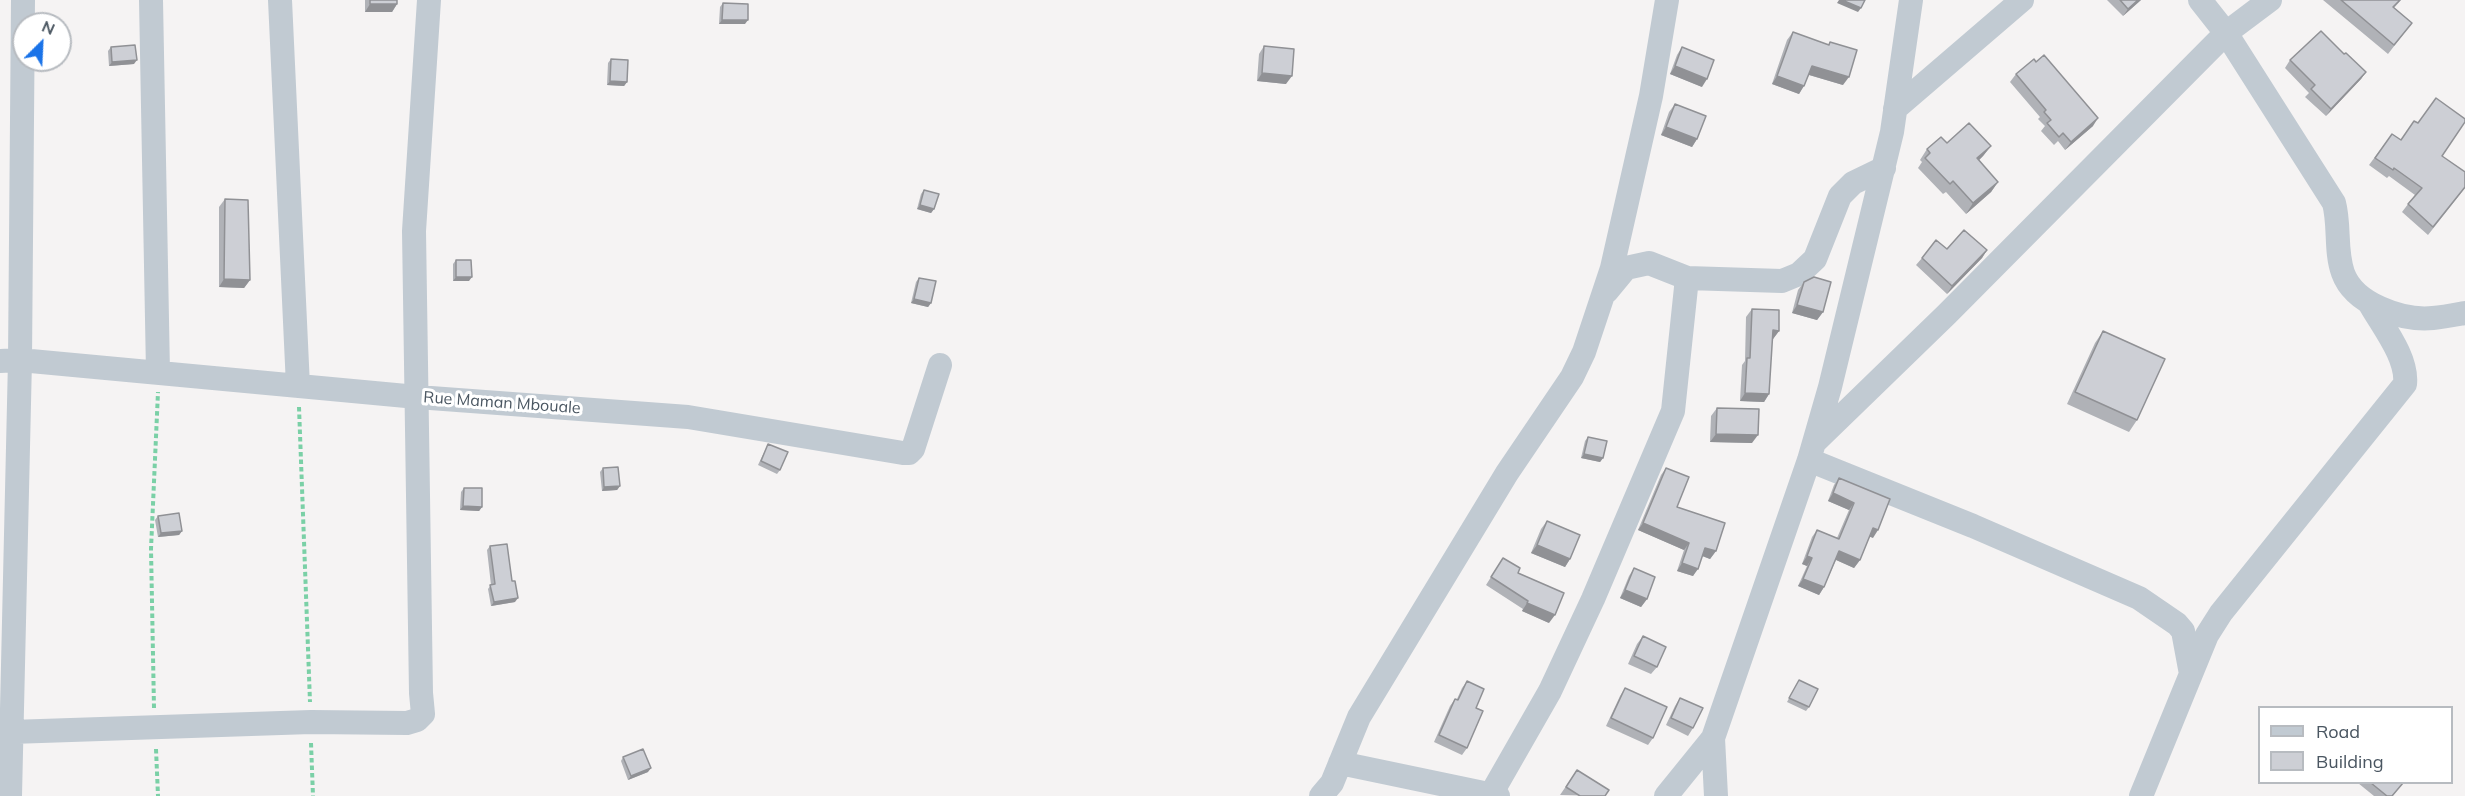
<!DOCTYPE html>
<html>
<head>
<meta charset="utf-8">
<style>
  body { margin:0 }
  #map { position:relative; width:2465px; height:796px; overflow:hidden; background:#f5f3f3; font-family:Mulish,sans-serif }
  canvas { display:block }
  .legend { position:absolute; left:2258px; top:706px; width:195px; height:78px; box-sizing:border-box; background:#fff; border:2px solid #b7bbc0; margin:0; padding:8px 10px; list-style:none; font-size:18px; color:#4a5661 }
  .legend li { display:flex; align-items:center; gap:12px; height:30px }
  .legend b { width:30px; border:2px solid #b7bbc0 }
  .north { position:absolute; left:12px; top:12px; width:60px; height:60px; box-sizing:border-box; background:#fff; border:2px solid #b7bbc0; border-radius:50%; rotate:24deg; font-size:16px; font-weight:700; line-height:24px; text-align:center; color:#4a5661 }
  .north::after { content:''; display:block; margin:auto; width:21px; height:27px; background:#1a73e8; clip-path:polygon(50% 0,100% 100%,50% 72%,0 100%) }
</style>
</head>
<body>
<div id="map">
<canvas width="2465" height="796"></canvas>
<ul class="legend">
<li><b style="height:8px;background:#c1cad2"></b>Road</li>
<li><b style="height:16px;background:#cdcfd5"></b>Building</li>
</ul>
<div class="north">N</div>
</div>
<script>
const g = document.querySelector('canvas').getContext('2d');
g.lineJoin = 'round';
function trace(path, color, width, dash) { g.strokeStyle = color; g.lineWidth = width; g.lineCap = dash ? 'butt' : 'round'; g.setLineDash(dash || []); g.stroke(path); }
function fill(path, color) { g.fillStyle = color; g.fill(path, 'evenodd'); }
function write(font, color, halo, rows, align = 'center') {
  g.font = font + ' Mulish,sans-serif'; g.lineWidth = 6; g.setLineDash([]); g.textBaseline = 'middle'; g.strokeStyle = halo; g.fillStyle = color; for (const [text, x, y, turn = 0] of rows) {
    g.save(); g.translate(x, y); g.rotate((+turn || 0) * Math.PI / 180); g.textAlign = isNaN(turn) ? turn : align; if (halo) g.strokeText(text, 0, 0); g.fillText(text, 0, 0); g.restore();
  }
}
trace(new Path2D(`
  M299 407 310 702
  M154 708 151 549 158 392
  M311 743 313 796
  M156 749 158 796`), '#7ad0a6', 4, [4.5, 3]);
trace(new Path2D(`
  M151 0 158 372
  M280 0 298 386
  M2200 0 2226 33 2334 203C2340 225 2335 251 2343 273 2354 304 2402 321 2433 318 2444 317 2454 315 2465 313
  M1895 109 2022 0
  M1607 291 1626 268 1649 263 1687 278 1782 281 1799 274 1815 259 1840 196 1853 183 1884 168
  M0 361 20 360 417 397 688 417 903 453H909L913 449 940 365
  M1816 441 1947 314 2226 33 2270 0
  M1809 460 1973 526 2139 598 2177 624 2183 631 2191 674 2141 796
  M2191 674 2207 635 2221 613 2405 384C2408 358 2383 327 2370 304
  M0 730 11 732 311 722 407 723 417 720 423 714 421 693 414 231 429 0
  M1340 763 1498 796
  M10 796 20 360 23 0
  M1321 796 1332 783 1359 717 1507 473 1572 377 1584 352 1612 268 1651 96 1667 0
  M1490 796 1550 691 1593 599 1673 411 1687 278
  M1666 796 1713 738
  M1716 796 1713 738 1809 460 1830 387 1892 132 1911 0`), '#c1cad2', 24);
fill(new Path2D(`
  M365 0H397V4L392 12H365Z
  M2107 0H2141L2123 16Z
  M2323 0H2401L2394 8 2412 23 2388 54Z
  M723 3 745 24H719L720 7Z
  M1793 32 1828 45 1830 42 1843 85 1809 75 1799 94 1772 84 1787 40Z
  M1264 46 1286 84 1257 81 1259 54Z
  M111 47 134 64 109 66 108 51Z
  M1682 47 1702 87 1670 74 1677 55Z
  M2344 54 2366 72 2361 79 2326 116 2305 97 2309 93 2285 68 2290 60Z
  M611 59 627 82 624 86 607 85 608 63Z
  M2016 74 2093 126 2065 150 2058 141 2054 145 2041 131 2045 126 2038 119 2040 117 2010 82Z
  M1675 104 1697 139 1692 147 1661 135 1669 112Z
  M2392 134 2401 140 2442 156 2465 188 2428 235 2402 212 2415 195 2389 176 2387 178 2369 165Z
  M1947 143 1991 146 1983 156 1979 160 1998 182 1991 192 1966 214 1946 192 1943 194 1918 168 1922 162 1920 160 1927 149Z
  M924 190 934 209 931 213 917 209 921 194Z
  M225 199 250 280 244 288 219 287V207Z
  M1947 249 1987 250 1982 258 1947 294 1916 265 1922 258Z
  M456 260 469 281H453V264Z
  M919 278 931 303 928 307 911 303 916 282Z
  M1804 282 1823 312 1817 320 1792 313 1798 290Z
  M1752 309 1779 331 1773 339H1772L1769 394 1764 402 1740 401 1742 365 1745 361 1746 317Z
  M2103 331 2137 420 2129 432 2067 404 2095 343Z
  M1717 408 1752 443 1710 442 1711 416Z
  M1588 437 1603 458 1600 462 1581 458 1585 441Z
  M768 444 780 470 777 474 758 465Z
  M603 468 620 486 617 490 602 491 600 472Z
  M1666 468 1677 507 1716 551 1710 559 1702 556 1693 576 1677 571 1684 550 1638 530 1661 475Z
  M1839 478 1873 538 1870 536 1860 560 1854 568 1836 560 1824 587 1819 595 1798 586 1807 566 1802 564 1812 537 1817 530 1837 538 1849 510 1828 501 1834 485Z
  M464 488 482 507 479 511 460 510 461 492Z
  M158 516 182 531 179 535 158 537 155 520Z
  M1547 521 1570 559 1565 567 1531 553 1541 529Z
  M490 546 512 581 515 602 491 606 488 589 491 585 487 550Z
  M1503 558 1518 573 1549 623 1522 611 1523 609 1486 585Z
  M1634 568 1647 599 1641 607 1620 598 1629 576Z
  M1643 636 1657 667 1651 674 1628 664 1637 644Z
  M1799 680 1809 707 1806 711 1787 702Z
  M1467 681 1476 708 1467 748 1462 755 1434 742 1450 706 1455 699H1457L1462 688Z
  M1625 688 1653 738 1648 745 1606 726 1620 696Z
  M1680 698 1693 728 1688 736 1666 725 1675 706Z
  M623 757 648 772 628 780 621 761Z
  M1577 770 1605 796 1560 795Z
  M2358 783H2403L2392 796H2374Z`), '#b0b2b7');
fill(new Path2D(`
  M1839 0H1842L1861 8 1858 12 1837 3Z
  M2138 0H2141L2123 16 2128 9Z
  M370 4H397L392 12H365Z
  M722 20H748L745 24H719Z
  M137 60 134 64 109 66 112 62Z
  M1675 66 1707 79 1702 87 1670 74Z
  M1812 66 1849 77 1843 85 1806 74Z
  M2366 72 2361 79 2326 116 2331 109Z
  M1262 73 1292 76 1286 84 1257 81Z
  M1777 76 1804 86 1799 94 1772 84Z
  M610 81 627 82 624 86 607 85Z
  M2098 118 2093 126 2065 150 2071 142Z
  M1666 127 1697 139 1692 147 1661 135Z
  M1991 146 1983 156 1970 169 1977 158Z
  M1998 182 1991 192 1966 214 1973 203Z
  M920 205 934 209 931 213 917 209Z
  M1987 250 1982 258 1947 294 1952 286Z
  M456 277H472L469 281H453Z
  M224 279 250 280 244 288 219 287Z
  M914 299 931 303 928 307 911 303Z
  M1797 305 1823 312 1817 320 1792 313Z
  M1773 330 1779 331 1773 339 1767 338Z
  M1745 393 1769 394 1764 402 1740 401Z
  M1716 434 1758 435 1752 443 1710 442Z
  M1584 454 1603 458 1600 462 1581 458Z
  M620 486 617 490 602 491 604 487Z
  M1833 493 1854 503 1849 510 1828 501Z
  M463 506 482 507 479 511 460 510Z
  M1643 523 1689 543 1684 550 1638 530Z
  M1873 528 1878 530 1873 538 1868 536Z
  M182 531 179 535 158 537 161 533Z
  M1537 545 1570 559 1565 567 1531 553Z
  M1705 548 1716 551 1710 559 1700 555Z
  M1839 551 1860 560 1854 568 1834 559Z
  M1807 556 1812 558 1807 566 1802 564Z
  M1682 563 1698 569 1693 576 1677 571Z
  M1803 579 1824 587 1819 595 1798 586Z
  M1625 590 1647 599 1641 607 1620 598Z
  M518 598 515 602 491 606 494 602Z
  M1527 603 1555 615 1549 623 1522 611Z
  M651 768 648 772 628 780 631 776Z`), '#909195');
const building = new Path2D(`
  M370 0H397V4H370Z
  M1842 0H1865L1861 8Z
  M2120 0H2138L2128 9Z
  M2341 0H2400L2393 7 2412 23 2394 45Z
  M723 3 748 4V20H722Z
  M2321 31 2344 54 2346 53 2366 72 2331 109 2311 89 2315 85 2290 60Z
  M1793 32 1829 45 1830 42 1857 50 1849 77 1812 66 1804 86 1777 76Z
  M135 45 137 60 112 62 111 47Z
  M1264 46 1294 49 1292 76 1262 73Z
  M1682 47 1714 60 1707 79 1675 66Z
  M2044 55 2098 118 2071 142 2063 133 2059 137 2047 123 2051 120 2044 112 2046 110 2016 74 2034 59 2036 62Z
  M611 59 628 60 627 82 610 81Z
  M2436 98 2465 119V122L2442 156 2465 172V187L2433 227 2408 204 2422 188 2394 168 2393 170 2375 158 2392 134 2401 140 2414 121 2418 123Z
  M1675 104 1706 116 1697 139 1666 127Z
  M1969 123 1991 146 1977 158 1998 182 1973 203 1953 181 1950 184 1925 158 1930 153 1927 149 1941 137 1947 143Z
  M924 190 939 194 934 209 920 205Z
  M225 199 248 200 250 280 224 279Z
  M1964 230 1987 250 1952 286 1922 258 1936 240 1947 249Z
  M456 260H471L472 277H456Z
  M1814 277 1831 282 1823 312 1797 305 1804 282Z
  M919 278 936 281 931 303 914 299Z
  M1752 309 1779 310V331L1773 330 1769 394 1745 393 1747 358H1750Z
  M2103 331 2165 359 2137 420 2075 392Z
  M1717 408 1759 409 1758 435 1716 434Z
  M1588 437 1607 441 1603 458 1584 454Z
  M768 444 788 452 780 470 761 461Z
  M618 467 620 486 604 487 603 468Z
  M1666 468 1689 477 1677 507 1725 523 1716 551 1705 548 1698 569 1682 563 1689 543 1643 523Z
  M1839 478 1890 499 1878 530 1873 528 1860 560 1839 551 1824 587 1803 579 1812 558 1807 556 1817 530 1839 539 1854 503 1833 493Z
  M464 488H482V507L463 506Z
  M179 513 182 531 161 533 158 516Z
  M1547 521 1580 535 1570 559 1537 545Z
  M507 544 512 581H515L518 598 494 602 490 585 495 584 490 546Z
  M1503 558 1520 568 1518 573 1564 593 1555 615 1527 603 1528 601 1491 577Z
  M1634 568 1655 577 1647 599 1625 590Z
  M1643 636 1666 647 1657 667 1634 656Z
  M1799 680 1818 689 1809 707 1789 698Z
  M1467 681 1484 689 1476 708 1483 711 1467 748 1439 735 1455 699 1458 700Z
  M1625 688 1667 707 1653 738 1611 718Z
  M1680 698 1703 708 1693 728 1671 718Z
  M643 749 651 768 631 776 623 757Z
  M1577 770 1609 790 1605 796H1580L1566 787Z
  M2371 783H2403L2392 796H2387Z`);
fill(building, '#cdcfd5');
trace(building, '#909195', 1.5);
write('16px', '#4a5661', '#fff', [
  ["Rue Maman Mbouale",502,403,4]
]);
</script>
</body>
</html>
